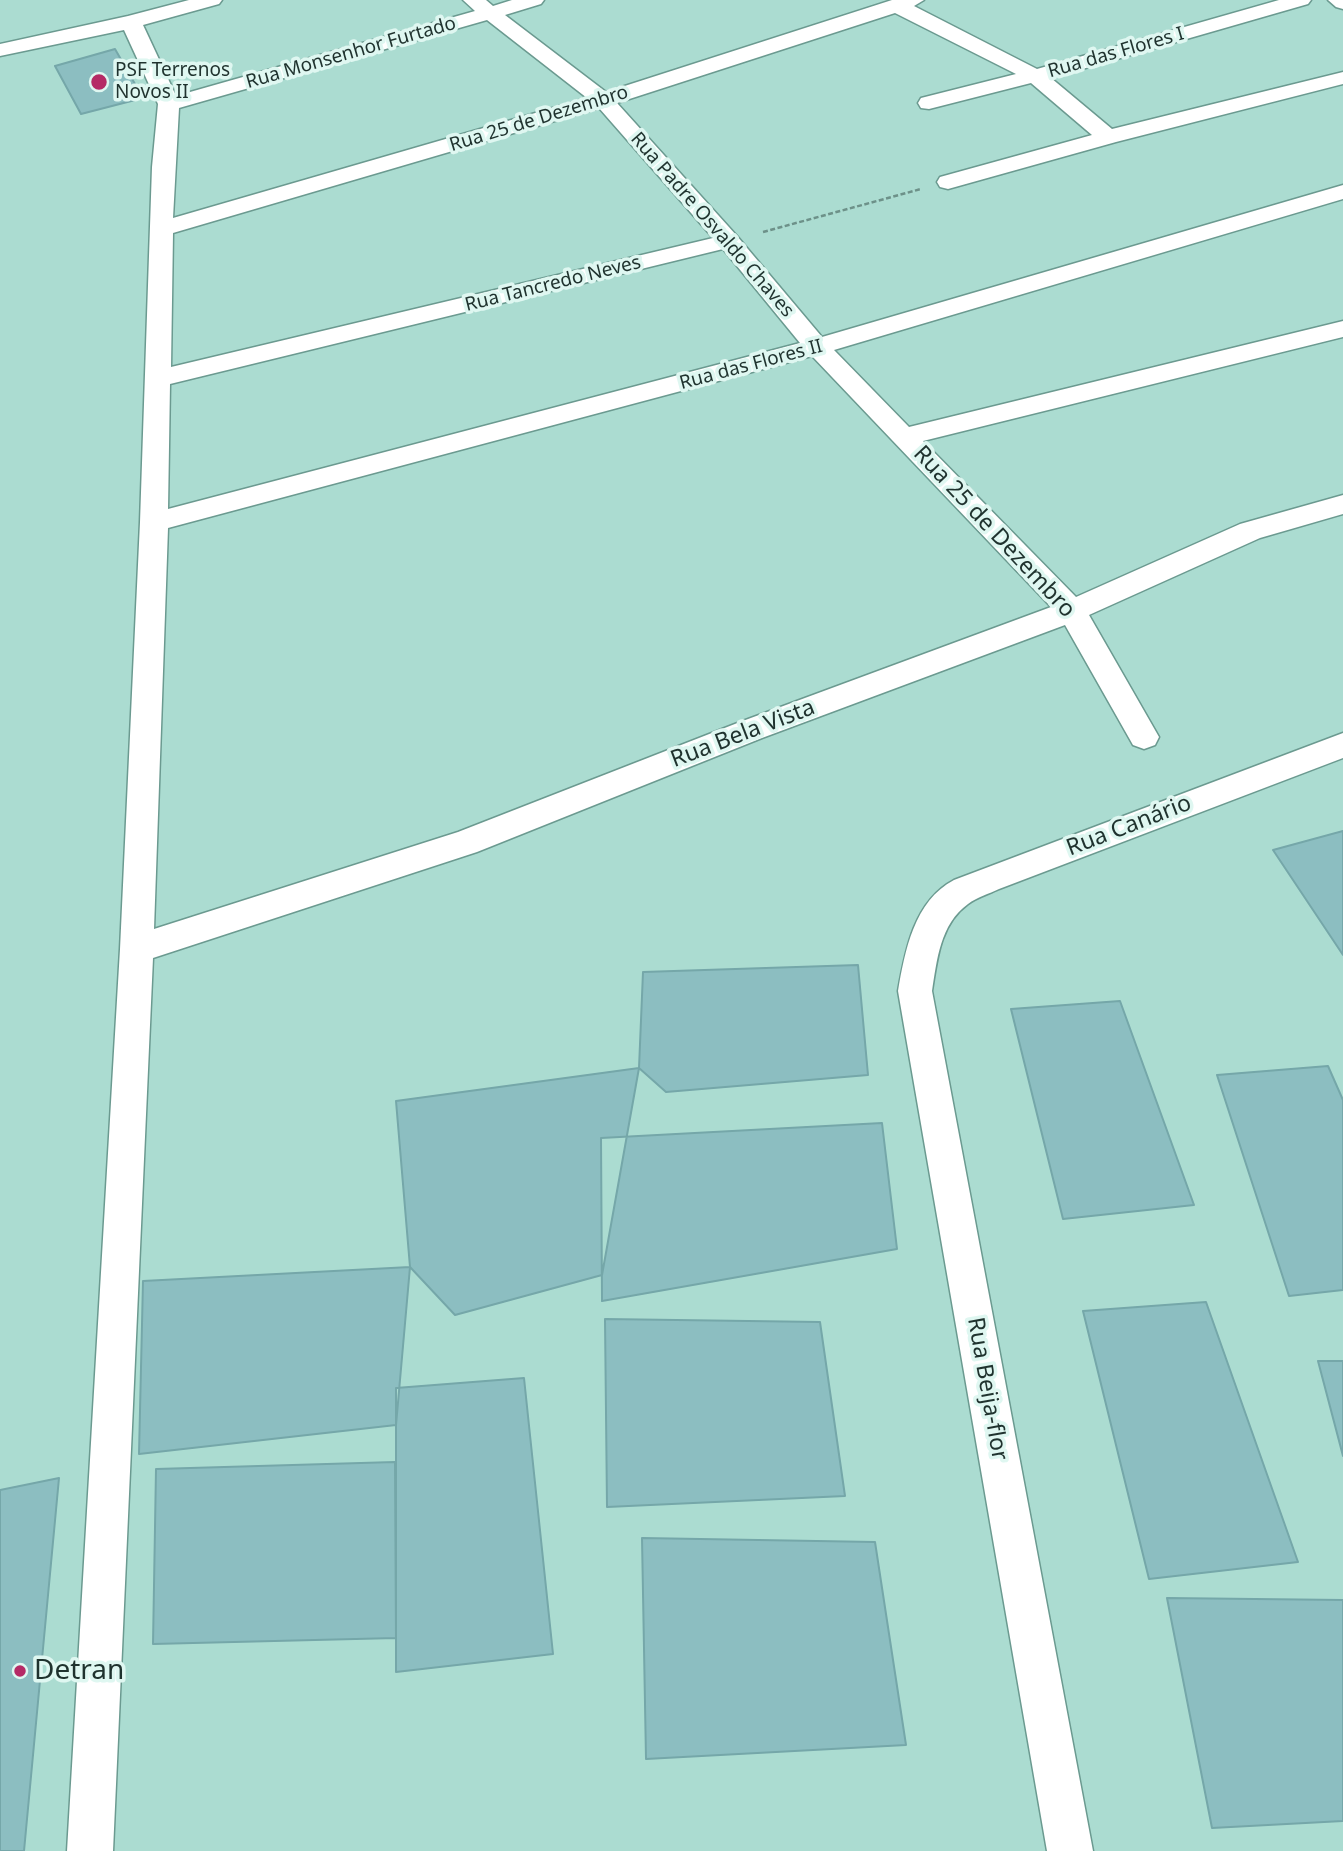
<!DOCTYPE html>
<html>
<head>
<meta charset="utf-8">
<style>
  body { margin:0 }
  canvas { display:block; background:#abdcd1 }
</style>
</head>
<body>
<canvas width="1343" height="1851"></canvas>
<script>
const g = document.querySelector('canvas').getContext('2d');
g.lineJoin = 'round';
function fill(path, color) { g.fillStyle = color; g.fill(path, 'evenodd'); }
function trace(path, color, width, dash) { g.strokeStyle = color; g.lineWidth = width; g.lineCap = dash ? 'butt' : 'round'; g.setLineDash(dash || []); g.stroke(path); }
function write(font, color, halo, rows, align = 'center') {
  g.font = font + ' "Noto Sans",sans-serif'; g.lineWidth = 7; g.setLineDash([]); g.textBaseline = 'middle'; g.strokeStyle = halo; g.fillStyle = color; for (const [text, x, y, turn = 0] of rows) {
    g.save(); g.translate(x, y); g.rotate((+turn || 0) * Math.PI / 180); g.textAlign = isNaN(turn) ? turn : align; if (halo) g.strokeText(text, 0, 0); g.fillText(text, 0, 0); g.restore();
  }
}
const building = new Path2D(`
  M115 49 143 98 81 114 55 66Z
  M1343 831V955L1273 850Z
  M858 965 868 1075 666 1092 639 1068 643 972Z
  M1120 1001 1194 1205 1063 1219 1011 1009Z
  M1328 1066 1343 1100V1290L1289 1296 1217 1075Z
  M639 1068 602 1275 455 1315 410 1267 396 1101Z
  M882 1123 897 1249 602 1301 601 1138Z
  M410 1267 396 1425 139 1454 143 1281Z
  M1206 1302 1298 1562 1149 1579 1083 1311Z
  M605 1319 820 1322 845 1496 607 1507Z
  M1318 1361H1343V1456Z
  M524 1378 553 1654 396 1672V1388Z
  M395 1462 396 1638 153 1644 156 1469Z
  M59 1478 24 1851H0V1490Z
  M642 1538 875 1542 906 1745 646 1759Z
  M1167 1598 1343 1600V1821L1212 1828Z`);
fill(building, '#8cbec1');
trace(building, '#75a7a9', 2);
const street = new Path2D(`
  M189 0H222L219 4 143 25 176 96 475 11 463 0H486L493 6 512 0H544L541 4 505 15 606 92 892 0H924L914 6 1037 69 1279 0H1311L1308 4 1051 78 1112 129 1343 72V84L1116 142 948 189 940 187 937 182 940 177 1092 135 1031 83 929 109 921 108 918 103 921 98 1016 74 895 13 617 103 737 236 822 337 1343 185V199L834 350 909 427 1343 321V337L923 441 1076 597 1240 524 1343 495V514L1260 538 1089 615 1159 737 1155 745 1144 749 1133 745 1065 625 762 738 477 852 153 958 113 1851H67L120 949 140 522 152 167 158 104 124 30 0 56V44L128 16ZM487 20 587 98 173 218 179 108ZM599 108 713 238 171 367 173 233ZM723 249 800 343 168 509 170 384ZM812 356 1051 607 740 722 458 832 154 929 168 528Z
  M1328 0H1343V9L1336 7Z
  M1343 733V758L999 889C989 894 977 897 968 904 940 924 937 960 932 991L1093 1851H1047L898 991C905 951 914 901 954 880Z`);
trace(street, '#6b9a90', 3);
trace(new Path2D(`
  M763 232 921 189`), '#6d9189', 2.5, [5, 2.5]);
fill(street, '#fff');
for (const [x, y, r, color] of [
  [99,82,9,"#b52a66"],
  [20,1671,7,"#b52a66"]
]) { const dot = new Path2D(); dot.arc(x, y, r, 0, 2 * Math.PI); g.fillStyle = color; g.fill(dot); trace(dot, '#dff7f1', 2.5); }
write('19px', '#1f322e', '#dff7f1', [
  ["Rua Monsenhor Furtado",351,53,-16],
  ["Rua das Flores I",1116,53,-16],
  ["Rua 25 de Dezembro",539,119,-17],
  ["Rua Padre Osvaldo Chaves",712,225,49],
  ["Rua Tancredo Neves",553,284,-14],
  ["Rua das Flores II",751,365,-15]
]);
write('19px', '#1f322e', '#dff7f1', [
  ["PSF Terrenos",115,71],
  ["Novos II",115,93]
], 'left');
write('23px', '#1f322e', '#dff7f1', [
  ["Rua 25 de Dezembro",994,532,47],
  ["Rua Bela Vista",743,734,-21],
  ["Rua Canário",1129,826,-21],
  ["Rua Beija-flor",987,1389,80]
]);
write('28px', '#1f322e', '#dff7f1', [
  ["Detran",34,1671]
], 'left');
</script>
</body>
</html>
